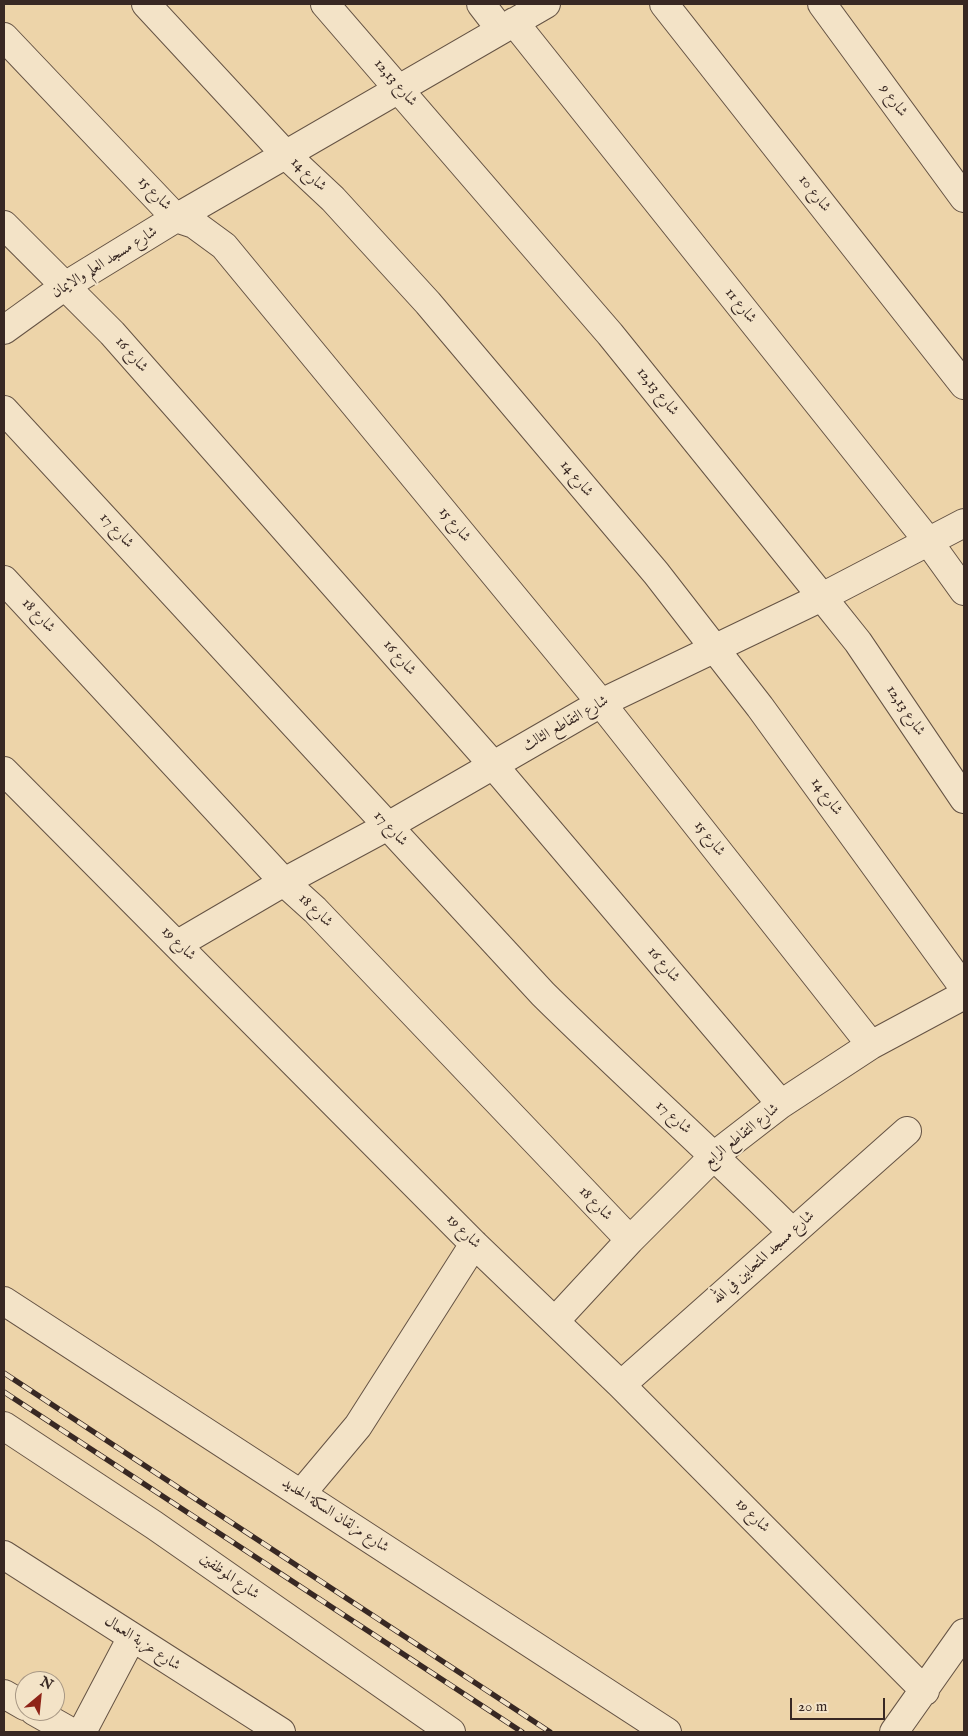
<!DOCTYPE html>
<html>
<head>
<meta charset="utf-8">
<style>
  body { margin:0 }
  #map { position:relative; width:968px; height:1736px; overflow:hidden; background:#edd4a9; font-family:"IM FELL English",serif }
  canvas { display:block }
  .frame { position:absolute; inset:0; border:5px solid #382823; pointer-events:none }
  .north { position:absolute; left:15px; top:1671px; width:50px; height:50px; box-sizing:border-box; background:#f3e3c7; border:1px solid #a89885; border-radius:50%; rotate:28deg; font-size:14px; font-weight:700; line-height:20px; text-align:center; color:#382823 }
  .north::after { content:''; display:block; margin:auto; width:18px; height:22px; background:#8f2418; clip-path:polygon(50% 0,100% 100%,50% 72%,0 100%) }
  .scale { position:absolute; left:790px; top:1698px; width:95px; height:22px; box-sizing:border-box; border:2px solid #382823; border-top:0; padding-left:6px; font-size:15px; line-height:18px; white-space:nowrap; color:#382823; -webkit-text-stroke:4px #f3e3c7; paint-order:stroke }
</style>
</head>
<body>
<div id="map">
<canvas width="968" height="1736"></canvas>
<div class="frame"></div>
<div class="north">N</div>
<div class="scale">20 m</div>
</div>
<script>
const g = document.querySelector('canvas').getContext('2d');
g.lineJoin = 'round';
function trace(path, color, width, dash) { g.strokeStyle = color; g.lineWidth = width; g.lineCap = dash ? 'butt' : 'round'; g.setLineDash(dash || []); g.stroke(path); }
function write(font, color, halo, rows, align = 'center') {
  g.font = font + ' "IM FELL English",Amiri,serif'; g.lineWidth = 4; g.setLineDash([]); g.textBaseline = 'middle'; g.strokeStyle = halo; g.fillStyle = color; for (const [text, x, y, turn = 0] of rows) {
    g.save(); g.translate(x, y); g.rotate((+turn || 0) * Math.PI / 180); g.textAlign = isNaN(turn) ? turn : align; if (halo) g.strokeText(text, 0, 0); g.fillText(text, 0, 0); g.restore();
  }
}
const minor = new Path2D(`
  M146 4 286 155 333 199 428 303 656 573 760 707 964 988
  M325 4 610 334 822 597 858 642 964 799
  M481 4 501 30
  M664 4 964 385
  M822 4 964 198
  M514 22 928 541 964 591
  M4 37 176 218 194 224 224 246 601 703 871 1045
  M4 225 112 333 494 766 781 1104
  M4 330 65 286 176 218 546 4
  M4 410 543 994C625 1075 711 1151 792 1232
  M4 580 284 882 315 910 630 1240
  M4 771 474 1244 621 1385 925 1691
  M178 944 284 882 388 826 601 703 822 597 964 523
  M4 1301 667 1732
  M555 1321 630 1240 715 1155 781 1104 871 1045 964 995
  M621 1385 907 1131
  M4 1426 154 1525 451 1732
  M301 1494 358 1426 474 1244
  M4 1555 281 1732
  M4 1694 25 1706
  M34 1711 71 1732
  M82 1732 132 1637
  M894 1732 964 1633`);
trace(minor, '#655344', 30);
trace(minor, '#f3e3c7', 28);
const rail = new Path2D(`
  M4 1373 550 1732
  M4 1392 522 1732`);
trace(rail, '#382823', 5.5);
trace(rail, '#f3e3c7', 4, [11]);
write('15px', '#382823', '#f3e3c7', [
  ["شارع 12,13",395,83,49],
  ["شارع 9",893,101,54],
  ["شارع 14",308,175,43],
  ["شارع 15",154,194,46],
  ["شارع 10",814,194,52],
  ["شارع مسجد العلم والايمان",105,263,-32],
  ["شارع 11",740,306,51],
  ["شارع 16",131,355,49],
  ["شارع 12,13",657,392,51],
  ["شارع 14",576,479,50],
  ["شارع 15",454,525,50],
  ["شارع 17",116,531,47],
  ["شارع 18",38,616,47],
  ["شارع 16",399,658,49],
  ["شارع 12,13",905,711,56],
  ["شارع التقاطع الثالث",566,724,-30],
  ["شارع 14",826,797,54],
  ["شارع 17",390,829,47],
  ["شارع 15",709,839,52],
  ["شارع 18",315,911,44],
  ["شارع 19",178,944,45],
  ["شارع 16",663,965,50],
  ["شارع 17",673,1118,42],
  ["شارع التقاطع الرابع",742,1136,-39],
  ["شارع 18",595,1204,46],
  ["شارع 19",463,1232,45],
  ["شارع مسجد المتحابين في الله",764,1258,-42],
  ["شارع مزلقان السكة الحديد",335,1516,33],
  ["شارع 19",752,1516,45],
  ["شارع الموظفين",229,1577,35],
  ["شارع عزبة العمال",142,1644,33]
]);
</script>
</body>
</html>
